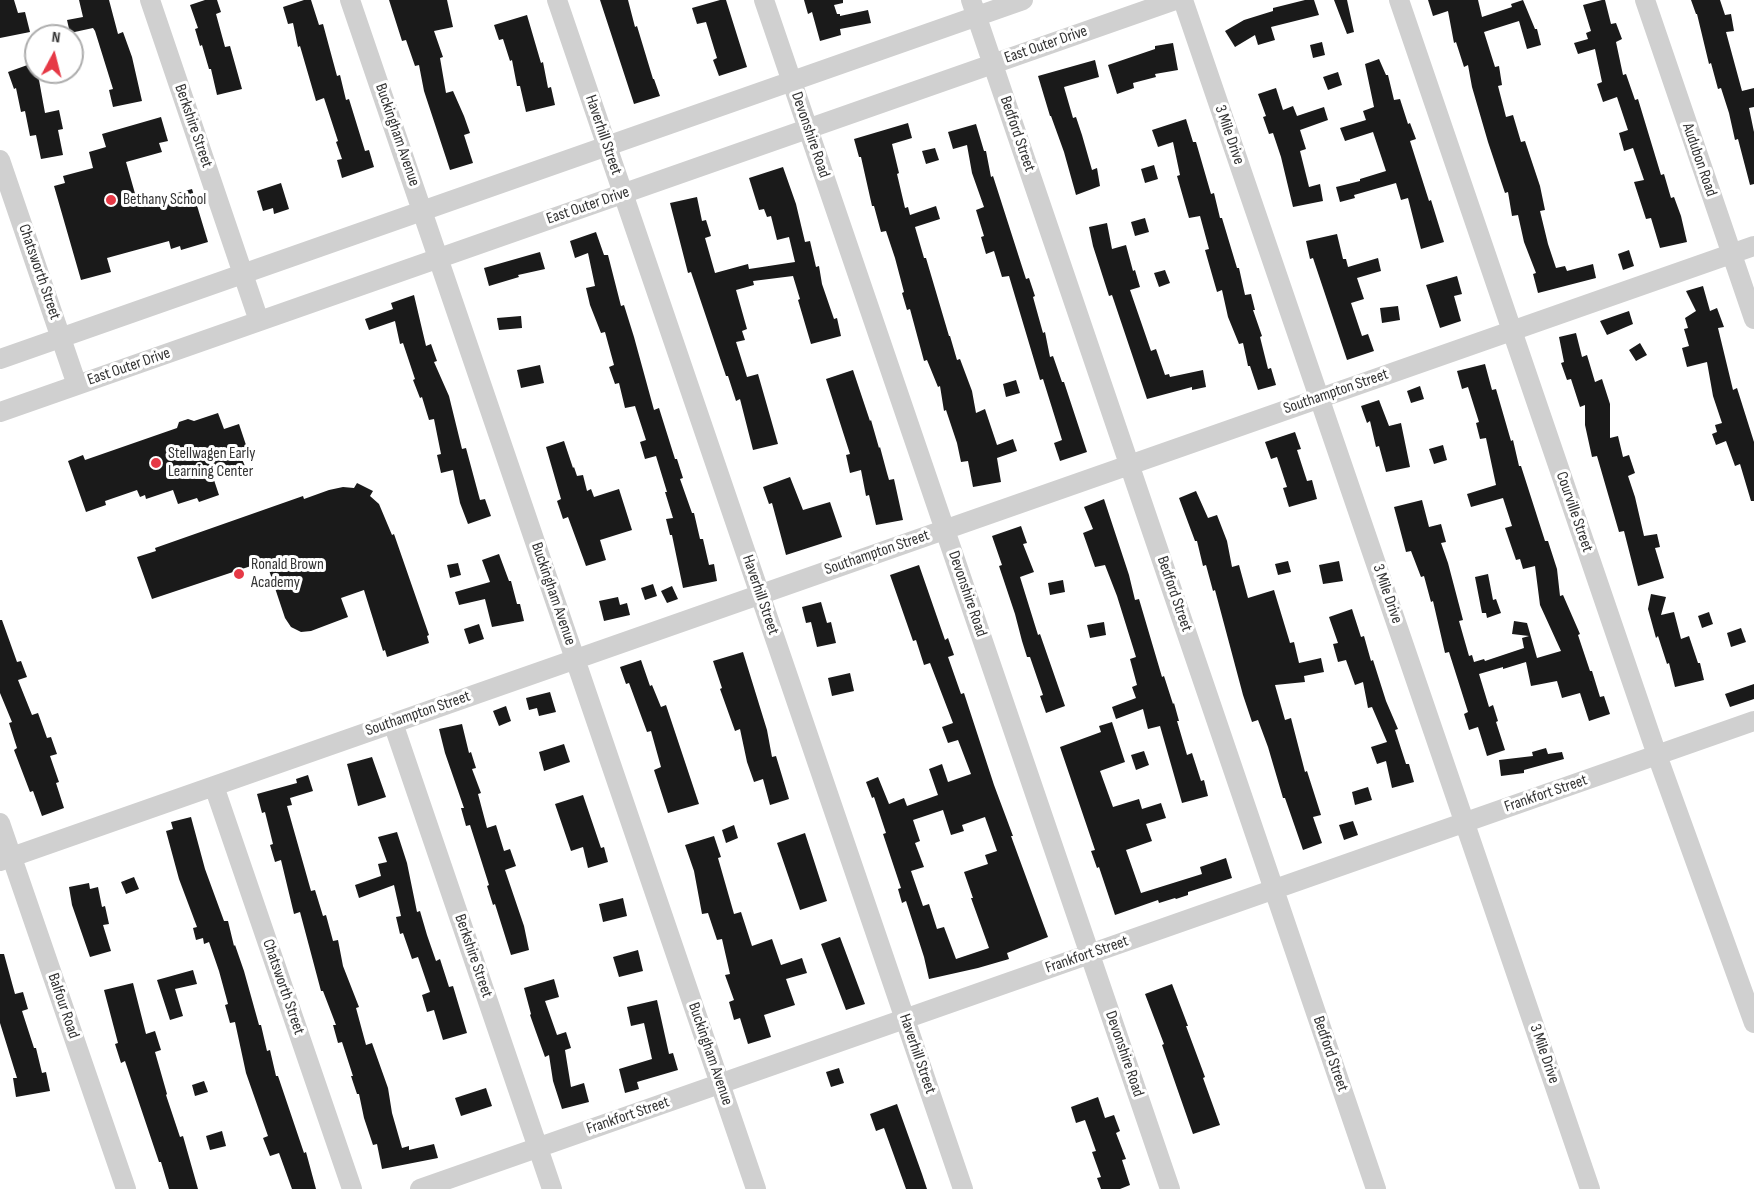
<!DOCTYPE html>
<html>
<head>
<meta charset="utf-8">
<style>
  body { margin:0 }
  #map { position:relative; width:1754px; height:1189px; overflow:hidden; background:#fff; font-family:"Sofia Sans Condensed",sans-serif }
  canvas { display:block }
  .north { position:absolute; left:24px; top:24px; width:60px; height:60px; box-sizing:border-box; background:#fff; border:2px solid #adadad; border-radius:50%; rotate:7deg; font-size:16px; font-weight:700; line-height:24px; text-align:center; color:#333 }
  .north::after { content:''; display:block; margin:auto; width:21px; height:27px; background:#e63946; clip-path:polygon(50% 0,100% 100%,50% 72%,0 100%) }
</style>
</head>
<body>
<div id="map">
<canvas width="1754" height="1189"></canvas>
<div class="north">N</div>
</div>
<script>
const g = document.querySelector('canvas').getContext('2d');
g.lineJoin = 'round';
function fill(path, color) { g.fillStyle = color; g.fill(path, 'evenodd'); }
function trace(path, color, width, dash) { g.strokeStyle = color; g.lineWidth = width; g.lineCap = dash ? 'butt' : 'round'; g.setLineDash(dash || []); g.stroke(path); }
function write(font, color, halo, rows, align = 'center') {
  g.font = font + ' "Sofia Sans Condensed",sans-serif'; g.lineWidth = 6; g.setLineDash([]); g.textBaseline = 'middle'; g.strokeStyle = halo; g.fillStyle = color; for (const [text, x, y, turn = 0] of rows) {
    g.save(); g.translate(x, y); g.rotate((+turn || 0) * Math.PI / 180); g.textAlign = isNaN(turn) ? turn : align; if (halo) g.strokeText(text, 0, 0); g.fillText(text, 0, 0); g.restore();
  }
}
fill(new Path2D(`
  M0 0H14L18 13 25 12 30 32 0 38Z
  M79 0H109L118 34 123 32 132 57 142 101 113 107 109 90 113 89 95 31 93 28 70 33 67 20 83 17Z
  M205 0H217L221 12 216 14 225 47 230 46 242 89 217 95 211 69H209L202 45 200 46 195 29 198 28 190 5Z
  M304 0H311L319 25 323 24 337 76 340 75 346 100 349 99 365 151 369 150 374 167 342 178 337 160 342 159 336 142 338 141 324 98 316 101 300 46 298 47 293 23 288 24 283 7Z
  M389 0H447L453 27 434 31 443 57 440 58 446 93 453 91 464 116 470 133 464 135 473 163 450 170 424 91 419 65 415 66 406 40 402 41Z
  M600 0H628L635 27 637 26 653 79H654L660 96 634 104Z
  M720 0H726L747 67 719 76 713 60 717 58 706 22 697 24 692 8Z
  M804 0H843V3L834 5 837 14H840V16L868 10 871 23 840 29 841 35 820 41 812 12 808 14Z
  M1305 0H1314L1319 15 1271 27 1275 40 1258 45 1255 35 1235 47 1225 31 1244 20 1273 11V8Z
  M1334 0H1347L1354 32 1347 34Z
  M1428 0H1478L1482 17 1512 7 1511 4 1523 0 1535 29H1537L1541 45 1527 49 1519 21 1484 32 1495 67 1499 66 1502 85 1498 86 1506 117 1513 115 1521 142 1525 141 1540 186 1545 210 1540 211 1548 244 1556 268 1565 266 1567 271 1593 264 1596 278 1538 293 1533 274 1536 273 1524 242 1518 215 1512 216 1508 192 1505 193 1488 142 1472 87 1468 65 1464 67 1456 42 1454 43 1448 11 1433 16Z
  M1602 0H1605L1611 24 1616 23 1622 39 1616 42 1623 75 1626 74 1635 100 1638 99 1661 175 1664 174 1671 198 1674 197 1681 216 1687 242 1660 248 1651 218 1646 219 1634 182 1644 180 1633 148 1624 151 1619 133 1628 130 1617 97 1603 102 1597 84 1602 82 1595 49 1578 54 1574 43 1588 39 1586 33 1591 31 1583 5Z
  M1691 0H1720L1725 15 1731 14 1734 31 1726 32 1742 91 1754 88V107L1749 108 1754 132V184L1750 185 1738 139 1735 140 1729 113 1721 88 1718 89 1711 63 1709 64 1697 14H1696Z
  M527 15 541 63 543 62 548 88 551 87 555 105 526 112 520 86H517L512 60 510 61 503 39 499 40 494 25Z
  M1322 42 1325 55 1313 58 1310 45Z
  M1173 43 1178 70 1155 74 1156 77 1133 83 1134 88 1117 94 1108 65 1155 49V46Z
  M1379 59 1386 75H1388L1394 100 1400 99 1408 124 1410 123 1416 139 1410 141 1429 201 1431 200 1444 242 1421 249 1408 198 1401 200 1396 183 1354 195 1355 198 1340 202 1336 187 1360 181V179L1386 171 1373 132 1345 141 1340 128 1366 120 1363 111 1374 107 1365 64Z
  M1095 60 1099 77 1064 87 1073 118 1076 117 1082 135 1092 170 1097 168 1100 186 1076 195 1064 152 1051 116H1050L1038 76Z
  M33 63 39 80 45 113 59 110 63 129 58 130 63 155 41 159 36 135 30 136 25 111 21 112 16 88 14 89 8 72Z
  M1338 72 1342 85 1328 90 1323 77Z
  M1276 88 1283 110 1293 106 1297 116 1324 107 1328 120 1300 130 1306 149 1300 151 1309 187 1320 184 1323 201 1293 207 1281 157 1273 133 1269 134 1263 117 1266 116 1258 94Z
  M161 117 168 141 159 143 162 152 126 162 138 204 192 189 208 242 181 250 180 246 171 249 169 241 107 258 111 272 81 280 54 186 65 183 63 176 93 168 89 152 106 147 102 134Z
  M1186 119 1193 142H1196L1211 194 1214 193 1220 218H1222L1237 268H1239L1245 295 1251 294 1255 310H1253L1262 336 1260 337 1268 369 1271 368 1276 385 1258 390 1250 366H1248L1243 343 1239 344 1228 317 1222 290 1217 292 1205 250 1209 249 1200 216 1189 218 1177 176 1180 175 1173 142 1158 147 1152 130Z
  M908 123 912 138 892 144 899 173 897 174 905 208 908 207 910 215 936 206 940 219 915 227 924 258H926L949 336H950L957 360 960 359 972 391 976 413 985 409 997 445 1013 439 1017 451 997 458 1001 482 973 487 968 461 961 462 957 443 946 410 944 411 940 386 938 387 927 360 924 361 910 309 907 310 902 293 904 292 895 258 886 231 881 232 874 206H872L861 157H859L854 139Z
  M976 124 984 151H986L991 177 993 176 1026 279 1029 278 1035 296 1033 297 1043 333 1045 332 1050 357 1053 356 1062 382H1064L1087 452 1060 461 1054 443 1062 440 1043 379 1040 380 1009 276 1002 277 994 251 986 254 981 237 984 236 976 210 984 207 972 173 967 145 953 149 948 132Z
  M935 148 939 160 926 164 922 151Z
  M1154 165 1158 179 1145 183 1141 169Z
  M783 167 796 204 805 242 810 241 816 267 819 266 822 284 834 319 837 318 841 336 811 344 798 300 800 299 793 276 753 281 754 285 736 290 747 329 742 331 745 340 736 342 747 377 758 374 778 444 753 450 740 399 736 401 728 376H726L691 272 688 273 670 203 697 197 702 221 706 220 711 236 705 238 715 273 748 264 749 269 795 262 789 237 777 240 771 216 767 217 764 209 759 210 749 178Z
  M281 183 289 209 274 214 273 208 263 211 257 191Z
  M1145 218 1149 232 1135 236 1131 222Z
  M1107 223 1112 249 1126 245 1133 271 1135 270 1140 287 1130 290 1151 351 1156 349 1165 375 1169 374 1170 377 1203 370 1206 387 1192 390V387L1147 399 1112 295 1109 296 1093 246 1089 227Z
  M596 232 604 255H608L621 306 624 305 634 337 654 410 659 408 675 459H677L683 478 680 479 692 513H694L700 539H703L709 565 714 564 717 581 683 588 672 535H670L666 519 673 518 665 492H667L656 456 645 459 640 442 646 440 635 406 625 408 619 383 615 384 609 367 614 365 605 332 601 333 590 305 586 288 595 286 588 253 575 258 570 241Z
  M1337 234 1343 259H1346L1348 267 1378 258 1381 271 1357 278 1364 299 1351 303 1362 336 1368 334 1374 351 1347 360 1313 258 1310 259 1306 241Z
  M1629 250 1634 266 1623 270 1618 254Z
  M540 252 545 269 518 275 519 277 489 286 484 268Z
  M1165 270 1170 283 1159 287 1154 273Z
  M1457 276 1462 294 1454 296 1461 321 1440 328 1426 285Z
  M1703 286 1710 311 1717 308 1724 327 1718 328 1733 390 1737 388 1754 442V501H1751L1740 464 1735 466 1726 441 1716 445 1712 434 1717 432 1715 425 1722 423 1713 396 1707 362 1687 367 1682 348 1689 346 1684 329 1688 328 1685 318 1696 311 1686 291Z
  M414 295 426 346 431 344 437 361 434 362 449 396 462 449 466 448 480 500 485 499 491 516 468 524 460 503 453 470 441 473 437 455 441 454 434 419 429 420 422 397 420 398 413 380 415 379 403 343 400 344 395 321 369 330 365 319 393 309 391 303Z
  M1398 306 1400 320 1382 323 1380 308Z
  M1629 311 1633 324 1607 335 1600 321Z
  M521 316 522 328 499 330 497 318Z
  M1576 333 1582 357 1587 355 1595 382 1602 379 1610 404V438L1618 436 1623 457 1629 455 1635 473 1628 476 1635 497 1644 536 1657 534 1660 547 1655 548 1664 578 1638 586 1624 531 1619 532 1597 456 1592 457 1585 425V405L1580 407 1571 379 1567 380 1561 363 1564 362 1559 337Z
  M1640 343 1647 355 1636 361 1629 350Z
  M1485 364 1492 390 1496 389 1511 441 1513 440 1519 466H1521L1545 541H1548L1557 569 1560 596 1563 595 1580 634 1578 635 1590 671H1592L1600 697 1604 696 1610 714 1589 721 1580 693 1562 698 1557 681 1531 686 1526 662 1503 669V667L1479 674 1489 707 1493 705 1498 721 1496 722 1505 750 1487 756 1478 727 1469 730 1464 714 1468 712 1449 652 1445 653 1433 601 1431 602 1424 576 1421 577 1411 551 1406 552 1394 507 1422 500 1429 527 1441 524 1446 542 1441 543 1448 563 1463 620 1459 621 1469 656 1472 655 1474 662 1484 659 1485 661 1524 648 1522 638 1529 636 1512 634 1514 621 1527 623 1537 658 1561 651 1540 605 1535 566 1523 569 1520 559 1516 560 1505 528 1512 526 1503 498 1471 507 1467 494 1496 485 1486 438 1480 439 1476 423 1479 422 1468 387 1462 389 1457 371Z
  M540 365 544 383 521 388 517 370Z
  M853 370 870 421 871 420 879 448 880 447 887 473 889 480 894 479 903 520 876 525 869 495 866 496 861 470 850 473 846 455 850 454 826 379Z
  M1016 380 1020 393 1006 397 1003 384Z
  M1420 386 1424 399 1411 403 1407 391Z
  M1379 400 1389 426 1401 423 1410 467 1386 472 1379 446 1376 447 1370 421 1367 423 1361 406Z
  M218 413 224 429 239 424 249 454 241 457 245 466 213 477 219 495 199 502 197 498 178 504 173 490 146 499 145 495 140 497 137 490 105 501 106 505 86 512 68 461 83 455 85 460 177 428 179 422 188 419 194 421Z
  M1295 432 1301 449 1297 450 1307 481 1312 480 1317 499 1289 507 1283 488 1287 487 1277 457 1271 459 1265 442Z
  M564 441 573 468 574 467 577 476 583 475 587 491 591 489 594 497 619 489 632 530 600 540 606 560 586 566 568 517 563 519 557 501 561 499 546 447Z
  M1443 445 1447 460 1434 464 1429 449Z
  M790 477 803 510 830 502 842 537 786 555 772 503 769 504 763 487Z
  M357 483 373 491 370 496 379 504 392 535 394 534 429 635 427 636 429 643 387 657 385 650 383 651 364 590 341 598 348 617 311 631 301 632 291 627 285 618 266 561 152 599 137 557 156 551 155 548 303 496 304 499 329 490 343 487 354 488Z
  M1196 491 1208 518 1217 515 1227 541 1232 567 1239 565 1248 598 1274 590 1290 643 1294 642 1299 663 1321 658 1324 672 1304 676 1305 682 1275 685 1285 720 1291 718 1305 772 1307 771 1321 815 1313 817 1322 843 1303 850 1285 798H1283L1268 747 1258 720 1252 722 1243 695 1215 590 1213 591 1206 565 1203 566 1197 541H1195L1179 498Z
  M1104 499 1129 575 1135 600 1139 599 1162 677 1164 676 1173 704 1174 703 1179 721H1177L1187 755 1192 753 1201 781 1204 780 1208 796 1182 803 1160 726 1148 729 1143 709 1116 719 1112 707 1136 698 1132 687 1137 685 1130 659 1136 657 1117 596 1105 565 1095 567 1083 533 1093 529 1084 507Z
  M1021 526 1027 543 1023 544 1034 572 1020 577 1038 635 1040 634 1065 706 1046 713 1040 696 1043 695 1030 657H1027L1022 641 1015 614 999 566 1002 565 992 536Z
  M499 554 509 581H511L517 604H520L524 621 492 627 485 599 459 605 455 592 490 582 482 560Z
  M1288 561 1291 572 1278 575 1275 564Z
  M1339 561 1343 581 1323 584 1319 565Z
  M458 563 461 575 450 578 447 565Z
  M919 565 945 640 948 638 954 655 948 657 961 694 964 693 994 785 1013 836H1011L1048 937 1007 953 1009 959 978 968 929 979 924 957 906 901 902 903 898 889 901 888 883 834 886 833 874 797 872 798 866 782 878 777 889 804 904 798 907 806 938 795 929 769 942 764 948 782 971 774 958 740 948 743 942 727 953 723 930 663 924 665 916 640 913 641 890 575ZM943 810 951 835 964 831 962 825 985 817 997 851 985 855 988 864 964 872 973 898H971L989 948 956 959 944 927 937 929 929 904 923 906 911 871 924 867 915 843 920 841 913 820Z
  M1488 574 1493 600 1496 599 1501 613 1487 618 1486 613H1482L1475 577Z
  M1063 580 1065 592 1050 595 1048 583Z
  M653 584 657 596 645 600 641 588Z
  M672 586 678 599 667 603 661 591Z
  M1651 594 1666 597 1661 615 1674 612 1681 639 1689 636 1698 663H1700L1704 680 1675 687 1669 663 1667 664 1658 636 1656 638 1648 609Z
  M618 597 620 605 627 603 630 615 604 621 599 601Z
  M821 602 827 623 831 622 836 643 817 647 811 622 806 623 802 607Z
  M1352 609 1361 637 1364 636 1371 661 1373 660 1386 701 1398 729 1395 730 1406 764H1409L1414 782 1392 788 1386 761 1377 764 1371 747 1387 742 1372 707 1368 708 1363 682 1355 685 1346 660 1338 662 1333 644 1338 643 1329 617Z
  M1709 612 1713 624 1702 628 1698 616Z
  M0 620H2L17 662 21 661 27 677 18 680 32 715 38 713 47 738 51 737 57 754 50 756 59 782 56 783 64 808 42 816 33 791 30 792 14 750 17 748 9 723 12 722 0 693Z
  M1104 622 1106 635 1090 638 1087 625Z
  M479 624 484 639 469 644 464 629Z
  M1741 628 1746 642 1731 647 1727 633Z
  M743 652 767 730 772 757 776 756 789 799 770 805 763 779 754 782 747 762 740 729 735 731 720 689 722 688 713 661Z
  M641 660 650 686 652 685 661 707 666 705 699 804 668 813 654 770 661 767 651 731 647 732 629 683 626 684 620 667Z
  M850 673 854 691 832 696 828 678Z
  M1754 684V699L1730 707 1725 694Z
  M550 692 556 712 539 716 537 708 529 710 526 698Z
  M506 706 511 721 499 726 493 711Z
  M1112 722 1125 762 1100 771 1113 807 1139 799 1142 809 1161 803 1166 818 1146 824 1152 841 1126 850 1141 893 1202 874 1200 867 1226 858 1232 878 1188 892V895L1176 899 1175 898 1159 903 1158 900 1115 915 1099 867 1097 868 1091 851 1095 850 1060 747 1101 732 1099 726Z
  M462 724 469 753 471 752 476 768 472 769 481 793 478 794 487 828 496 825 504 851 510 849 516 866 505 870 524 926 529 950 511 955 495 904 493 905 487 886 489 885 470 825 466 826 461 808H464L445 753 439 729Z
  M564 744 570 762 544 771 539 752Z
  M1546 748 1548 754 1562 752 1564 759 1524 770V773L1501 776 1499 760 1533 756 1532 752Z
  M1144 751 1149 765 1136 770 1131 755Z
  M372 757 386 797 358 806 347 764Z
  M308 775 313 791 290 798 292 805 287 806 311 891 315 890 323 916 326 915 333 941 338 940 343 966 359 1007 356 1008 366 1045 372 1043 388 1088 392 1113 402 1148 409 1146V1150L434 1144 438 1158 382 1169 377 1144 373 1145 364 1118 359 1094H357L351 1076H353L342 1042 338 1043 333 1025H336L323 991H321L300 912 294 914 281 860 275 862 270 845 273 844 265 812 262 813 257 794 297 783 296 779Z
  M1368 787 1372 800 1355 805 1352 792Z
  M583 795 601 848 604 847 608 862 588 868 583 847 571 851 555 804Z
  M191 817 205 869 224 921H228L234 946 235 945 244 971 259 1025H261L267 1051 270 1050 276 1076H278L304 1153 306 1152 316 1189H292L279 1153 270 1156 263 1138 268 1136 246 1073 235 1022 230 1023 225 1005 228 1004 219 971 209 942 204 944 203 938 196 940 193 928 197 927 179 879 166 831 173 829 171 822Z
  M1353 821 1358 835 1344 840 1339 825Z
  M734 825 738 838 726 843 722 830Z
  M397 832 407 863 417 912 420 911 427 935 436 961 440 959 449 987 453 986 467 1033 443 1040 434 1010 427 1012 422 995 430 992 418 957 412 959 403 933 400 934 396 917 401 916 394 885 359 898 355 885 381 876 378 864 387 862 378 837Z
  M805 833 827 901 800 910 777 843Z
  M714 836 721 857 718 858 734 914 741 912 752 946 772 939 781 965 802 958 807 973 786 979 795 1005 764 1015 771 1037 748 1044 740 1018 734 1020 729 1002 734 1000 725 975 730 974 722 939 717 940 708 913 702 914 694 871 685 845Z
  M134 877 139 889 126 894 121 882Z
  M89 883 90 889 98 887 102 907 105 906 109 924 103 925 111 951 90 957 72 905 69 887Z
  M623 898 627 916 603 922 599 904Z
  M840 937 865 1004 846 1010 821 944Z
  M638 950 643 971 619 977 613 957Z
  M0 954H4L15 994 23 992 28 1009 22 1011 34 1048H36L42 1073 46 1072 50 1091 16 1097 13 1078H17L0 1023Z
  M193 970 197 984 175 989 183 1016 170 1020 157 980Z
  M554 979 559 997 545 1001 557 1035 566 1032 571 1048 565 1050 571 1087 584 1083 589 1102 562 1109 553 1081 549 1055 545 1057 536 1032 530 1015 531 1014 524 988Z
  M133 983 146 1034 155 1031 161 1050 155 1052 167 1094 166 1095 180 1137 183 1136 198 1189H169L161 1162H159L125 1061 121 1063 115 1044 118 1043 104 990Z
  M1172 984 1188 1026H1186L1205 1077 1203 1078 1220 1125 1193 1134 1162 1045 1164 1044 1145 994Z
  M657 1000 669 1054 673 1053 678 1070 637 1082 639 1089 625 1093 619 1069 652 1059 644 1023 631 1026 627 1007Z
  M839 1068 844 1083 831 1087 826 1072Z
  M204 1081 208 1092 195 1096 192 1085Z
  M486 1088 492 1106 461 1116 455 1098Z
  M1098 1097 1105 1118 1114 1115 1120 1131 1116 1133 1126 1159 1122 1160 1130 1185 1120 1189H1101L1097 1178 1101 1177 1092 1152 1096 1151 1085 1120 1076 1123 1071 1107Z
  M897 1104 922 1174 927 1189H906L884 1128 876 1131 870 1114Z
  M222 1131 226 1146 210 1150 206 1136Z`), '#1a1a1a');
trace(new Path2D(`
  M150 0 259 321
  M350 0 756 1189
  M557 0 963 1189
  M764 0 1170 1189
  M971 0 1376 1189
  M1183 0 1590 1189
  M1399 0 1657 755 1754 1023
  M1645 0 1754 319
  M0 160 77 385
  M0 359 1023 0
  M0 412 1175 0
  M393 723 552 1189
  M214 786 352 1189
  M0 823 126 1189
  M0 861 1754 246
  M420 1189 1754 721`), '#d0d0d0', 20);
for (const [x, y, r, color] of [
  [111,200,6,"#e63946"],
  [156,463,6,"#e63946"],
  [239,574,6,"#e63946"]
]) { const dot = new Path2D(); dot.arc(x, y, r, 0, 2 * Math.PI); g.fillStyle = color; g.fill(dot); trace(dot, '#fff', 2); }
write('16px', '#333', '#fff', [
  ["East Outer Drive",1046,45,-19],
  ["Berkshire Street",193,126,71],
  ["Bedford Street",1017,134,71],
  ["Buckingham Avenue",397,135,71],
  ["Haverhill Street",603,135,71],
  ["Devonshire Road",810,135,71],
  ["3 Mile Drive",1229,135,71],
  ["Audubon Road",1699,160,71],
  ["East Outer Drive",588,206,-19],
  ["Chatsworth Street",39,272,71],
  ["East Outer Drive",129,367,-19],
  ["Southampton Street",1336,392,-19],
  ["Courville Street",1574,512,71],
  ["Southampton Street",877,553,-19],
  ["Buckingham Avenue",553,594,71],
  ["Devonshire Road",967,594,71],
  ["Bedford Street",1174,594,71],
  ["3 Mile Drive",1387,594,71],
  ["Haverhill Street",760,595,71],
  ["Southampton Street",418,714,-19],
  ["Frankfort Street",1546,794,-19],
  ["Frankfort Street",1087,955,-19],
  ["Berkshire Street",473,956,71],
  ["Chatsworth Street",283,987,71],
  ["Balfour Road",63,1006,71],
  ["Buckingham Avenue",710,1054,71],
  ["Haverhill Street",917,1054,71],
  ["Devonshire Road",1124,1054,71],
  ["Bedford Street",1330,1054,71],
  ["3 Mile Drive",1544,1054,71],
  ["Frankfort Street",628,1116,-19]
]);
write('16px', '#333', '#fff', [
  ["Bethany School",123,200],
  ["Stellwagen Early",168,454],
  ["Learning Center",168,472],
  ["Ronald Brown",251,565],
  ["Academy",251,583]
], 'left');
</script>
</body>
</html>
